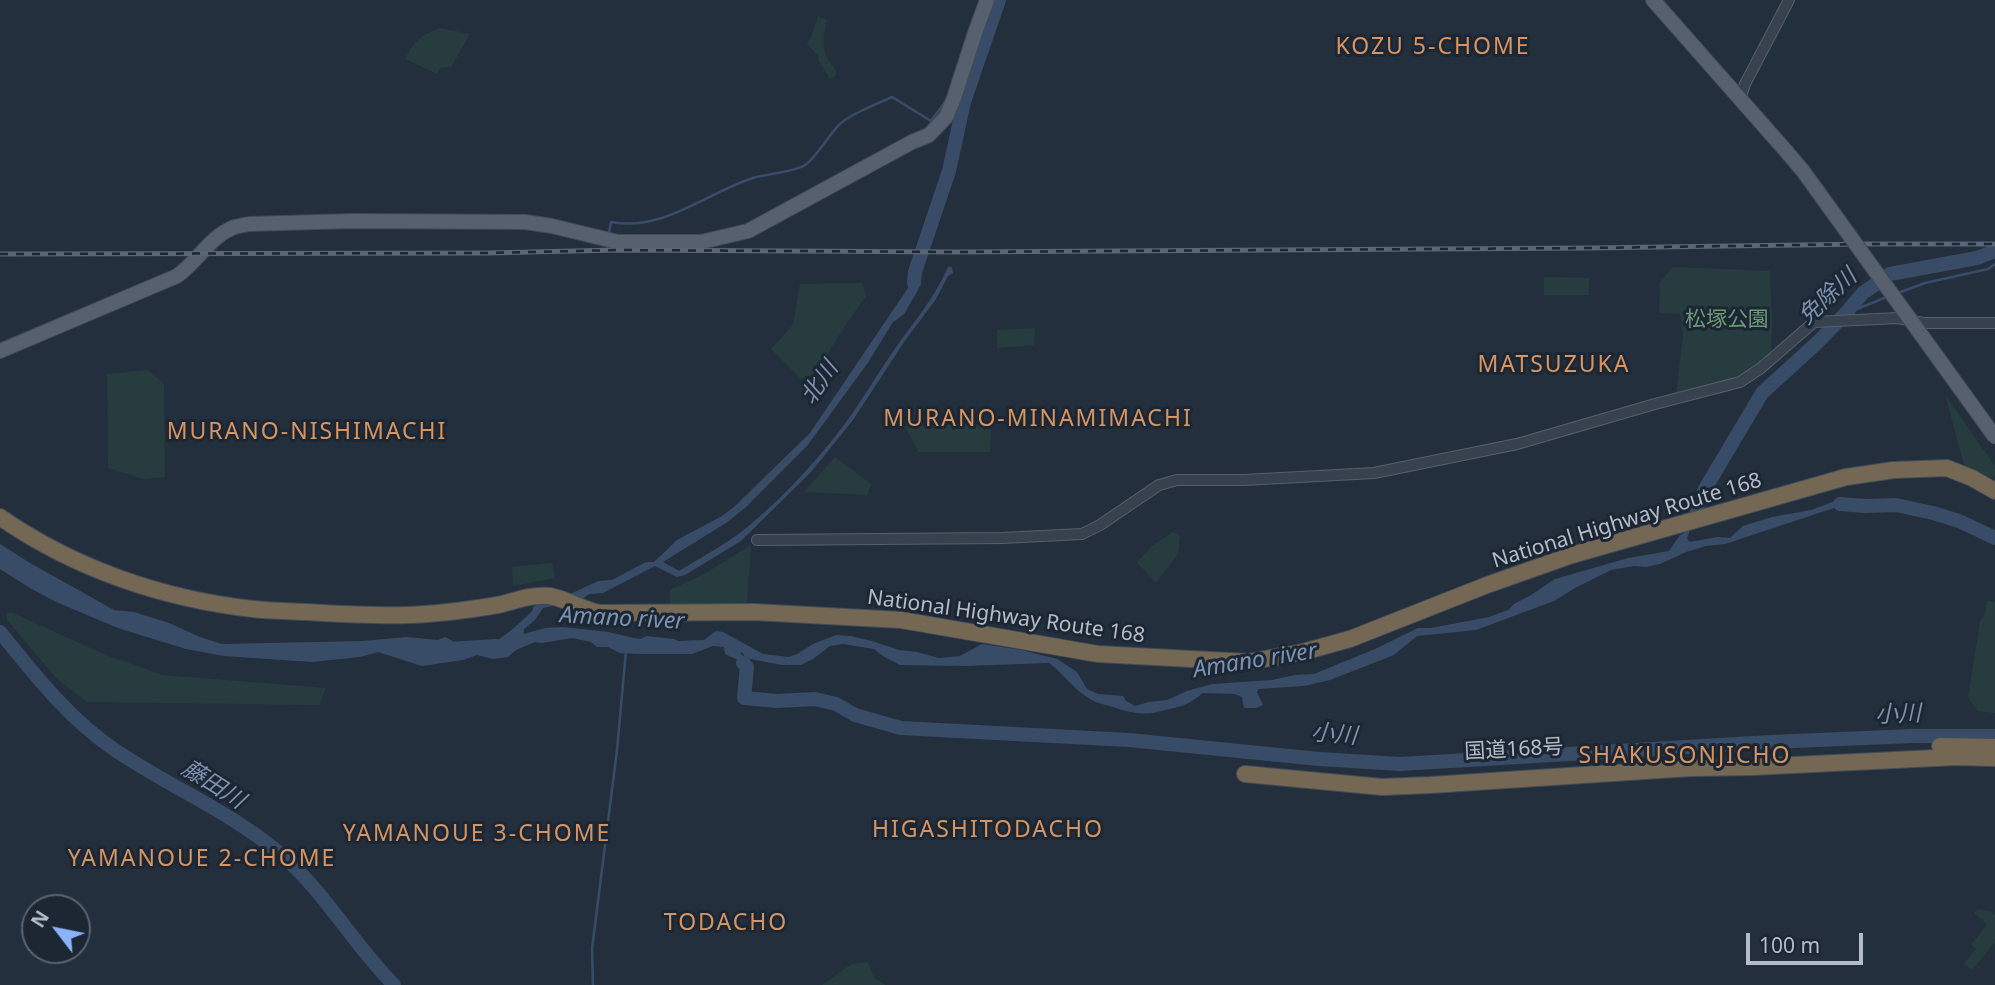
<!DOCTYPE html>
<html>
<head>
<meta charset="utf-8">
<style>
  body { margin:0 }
  #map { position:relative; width:1995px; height:985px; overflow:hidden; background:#242f3e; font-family:"Noto Sans",sans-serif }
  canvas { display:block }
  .north { position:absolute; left:21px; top:894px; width:70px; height:70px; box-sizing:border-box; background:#1d2633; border:2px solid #59626f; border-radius:50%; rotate:302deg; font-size:19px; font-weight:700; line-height:28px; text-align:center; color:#b4bcc9 }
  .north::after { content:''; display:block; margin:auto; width:24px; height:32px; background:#8ab4f8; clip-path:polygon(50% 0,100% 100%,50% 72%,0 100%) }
  .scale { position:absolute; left:1746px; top:933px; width:117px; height:32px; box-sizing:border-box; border:4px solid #b4bcc9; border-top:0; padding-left:9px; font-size:21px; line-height:24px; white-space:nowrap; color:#b4bcc9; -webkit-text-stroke:5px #1d2633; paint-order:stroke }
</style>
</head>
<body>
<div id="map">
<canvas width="1995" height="985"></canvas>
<div class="north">N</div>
<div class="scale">100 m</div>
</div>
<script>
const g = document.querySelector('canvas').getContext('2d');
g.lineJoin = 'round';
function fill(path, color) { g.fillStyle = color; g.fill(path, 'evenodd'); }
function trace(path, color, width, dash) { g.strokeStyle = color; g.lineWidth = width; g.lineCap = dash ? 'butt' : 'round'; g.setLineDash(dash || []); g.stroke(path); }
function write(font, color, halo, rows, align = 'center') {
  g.font = font + ' "Noto Sans","Noto Sans JP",sans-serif'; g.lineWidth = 6; g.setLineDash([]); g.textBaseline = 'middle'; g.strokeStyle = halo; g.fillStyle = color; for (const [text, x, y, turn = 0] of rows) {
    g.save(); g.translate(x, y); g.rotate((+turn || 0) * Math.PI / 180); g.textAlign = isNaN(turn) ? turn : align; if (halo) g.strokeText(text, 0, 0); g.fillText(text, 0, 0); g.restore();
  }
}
fill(new Path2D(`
  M818 16 827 20C824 30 822 44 826 55 828 63 836 66 836 75L830 79 818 60 819 57 807 44 812 35Z
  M440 28 470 34 451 67 440 68 437 74 405 59C415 40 420 36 440 28Z
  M1673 267 1770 271 1772 325 1771 355 1735 380 1676 395 1683 335 1680 314 1659 313 1660 282Z
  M1544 277 1589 278V295H1544Z
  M862 283 866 296 845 326 811 380 800 378 771 349 793 325 800 284Z
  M1035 328 1034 345 997 348V330Z
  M147 370 164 383 165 477 143 479 108 468 107 374Z
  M1945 395 1995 466V479L1964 465Z
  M991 424 990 452H918L905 426Z
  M835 457 871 484 867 495 804 492Z
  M1173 532 1180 535 1178 554 1156 583 1137 562 1153 545Z
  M751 545 747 605 670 606V590L704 574Z
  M552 563 555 578 513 586 512 567Z
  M1987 601 1995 602V713L1978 711 1968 698 1980 621 1984 617Z
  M7 613H13L106 655 163 675 326 688 319 705 87 702 57 679 7 620Z
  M1978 909 1990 911 1995 915V942L1972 970 1964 964 1976 949 1971 945 1987 924 1974 913Z
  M868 962 874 978 886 985H822L851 964Z`), '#263c3f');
fill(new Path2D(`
  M916 263 921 265 916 276 918 290 904 314 893 322 867 364 807 446 746 507 726 523 663 562 679 571C703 556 729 543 751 524 785 496 826 451 852 414 865 395 877 375 890 356 910 326 934 300 948 267H952L953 273 948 276 936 299 904 342 853 420 811 472 741 541 685 575 677 577 655 566 603 593 589 594 580 601 543 608 535 620 524 629V634L545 628 562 627 608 632 634 638 641 639 646 636 674 639 678 641 704 640 716 631 723 632 763 654 789 657 797 654 813 644 836 635 851 636 872 641 899 650 917 652 939 658 960 656 982 644 1022 650 1057 659 1077 672 1087 689 1098 694 1123 696 1126 701 1135 706 1149 702 1167 700 1187 691 1212 684 1272 680 1295 675 1314 674 1375 649 1418 628H1431L1489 617 1508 610 1514 604 1531 595 1555 579 1628 558 1669 551 1680 535 1683 534 1692 510 1703 494 1687 538 1689 542 1718 537 1730 538 1743 526 1772 517 1811 510 1838 500H1856L1857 512 1849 507 1840 506 1725 544 1706 546 1686 552 1660 564 1646 567 1634 566 1611 570 1575 588 1554 601 1476 630 1417 636 1394 655 1330 680 1304 686 1258 689 1257 692 1263 705 1256 708H1244L1242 697 1235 694 1203 693C1190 703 1185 706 1169 709 1164 710 1159 712 1153 713 1138 715 1125 711 1110 706 1103 704 1096 703 1090 699 1073 689 1064 674 1049 663L964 666 900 665 883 656 874 649 843 644 830 646 813 659 801 665H782L745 658 743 653 740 652 750 665 748 677H744L745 668 738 660 725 654 724 647 713 646 692 654H641L620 653 608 647H597L591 642 572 638 542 643 535 642 516 650 508 657 493 659 477 655 463 660 422 666 378 652 360 657 312 662 224 656 186 649 118 628 56 602 30 588 0 569V544L30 563 114 610 134 612 169 623 200 637 222 644 363 641 406 637 438 640 445 637C453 641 462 647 471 648 493 650 519 624 533 610V607L539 603 564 597 598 581 612 580 646 562H654L677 540 722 516 734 507 810 433 910 285Z`), '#394c67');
trace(new Path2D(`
  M609 233 611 222C663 232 706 193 753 178 766 174 795 172 805 165 815 159 830 133 840 124 850 114 879 103 892 97L931 121 945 102
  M1898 293 1925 283 1988 269 1995 264
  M1845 314 1889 296
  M593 985 592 949 617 750 626 651`), '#394c67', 2.5);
trace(new Path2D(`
  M914 283 915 272 949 171 964 102 999 0
  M1840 504 1865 506 1896 505 1933 513 1959 521 1995 538
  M1696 510 1705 489 1762 393 1819 341 1845 314 1863 293 1890 274 1977 258 1995 251
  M0 632C35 675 69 719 115 750 168 786 229 811 278 852 324 890 352 943 394 985
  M450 649 496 646
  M743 663 747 667 744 698 777 701 815 699 836 704 855 715 901 728 1129 740 1319 759 1400 764 1771 742 1911 736H1995`), '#394c67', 14);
const minor = new Path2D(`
  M1740 99 1745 84 1789 0
  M757 540 1002 538 1082 534 1100 525 1159 485 1177 480H1244L1374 473 1517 444 1655 404 1740 382 1761 368 1814 322 1898 318 1923 323H1995`);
const major = new Path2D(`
  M1653 0 1786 151
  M0 351 177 276C197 262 209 238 232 228 237 226 244 225 249 224L353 221 525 222 552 226 618 242H701L748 231 912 142 929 135 946 117 954 98 975 33 987 0`);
const highway = new Path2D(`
  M0 517C75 569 163 599 253 609 271 611 289 611 306 612 340 614 374 616 408 615 438 614 468 610 498 605 515 601 532 594 550 596 567 599 583 610 600 613L754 612 901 620 1098 654 1248 662 1303 652 1350 639 1487 585 1572 555 1846 477 1894 470 1947 468 1972 478 1995 491
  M1940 746 1995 747
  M1245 774 1382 787 1430 785 1691 768 1753 767 1956 757 1995 758`);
trace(minor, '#565f6c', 12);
trace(major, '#414a57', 16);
trace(highway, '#434c59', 18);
trace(minor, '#38414e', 10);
trace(major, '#56606e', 14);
trace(highway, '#746855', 16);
const rail = new Path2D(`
  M0 254 487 253 618 250 956 252 1590 248 1867 244H1995`);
trace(rail, '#5a6575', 5);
trace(rail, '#1d2633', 2.5, [8]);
const majorBridge = new Path2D(`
  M1786 151 1803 171 1995 437`);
trace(majorBridge, '#414a57', 16, []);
trace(majorBridge, '#56606e', 14);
write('21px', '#6b9a76', '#1d2633', [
  ["松塚公園",1727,320]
]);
write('21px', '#b4bcc9', '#1d2633', [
  ["National Highway Route 168",1627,521,-17],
  ["National Highway Route 168",1006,617,8],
  ["国道168号",1514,750,-3]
]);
g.letterSpacing = '2px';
write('23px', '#d59563', '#1d2633', [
  ["KOZU 5-CHOME",1433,47],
  ["MATSUZUKA",1554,365],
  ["MURANO-MINAMIMACHI",1038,419],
  ["MURANO-NISHIMACHI",307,432],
  ["SHAKUSONJICHO",1685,756],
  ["HIGASHITODACHO",988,830],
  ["YAMANOUE 3-CHOME",477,834],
  ["YAMANOUE 2-CHOME",202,859],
  ["TODACHO",726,923]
]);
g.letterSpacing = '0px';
write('italic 23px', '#7c92b1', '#1d2633', [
  ["免除川",1828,297,-43],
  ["北川",820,383,-56],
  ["Amano river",622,619,3],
  ["Amano river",1255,661,-9],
  ["小川",1898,715,-2],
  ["小川",1334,735,5],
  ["藤田川",213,785,32]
]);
</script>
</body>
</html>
